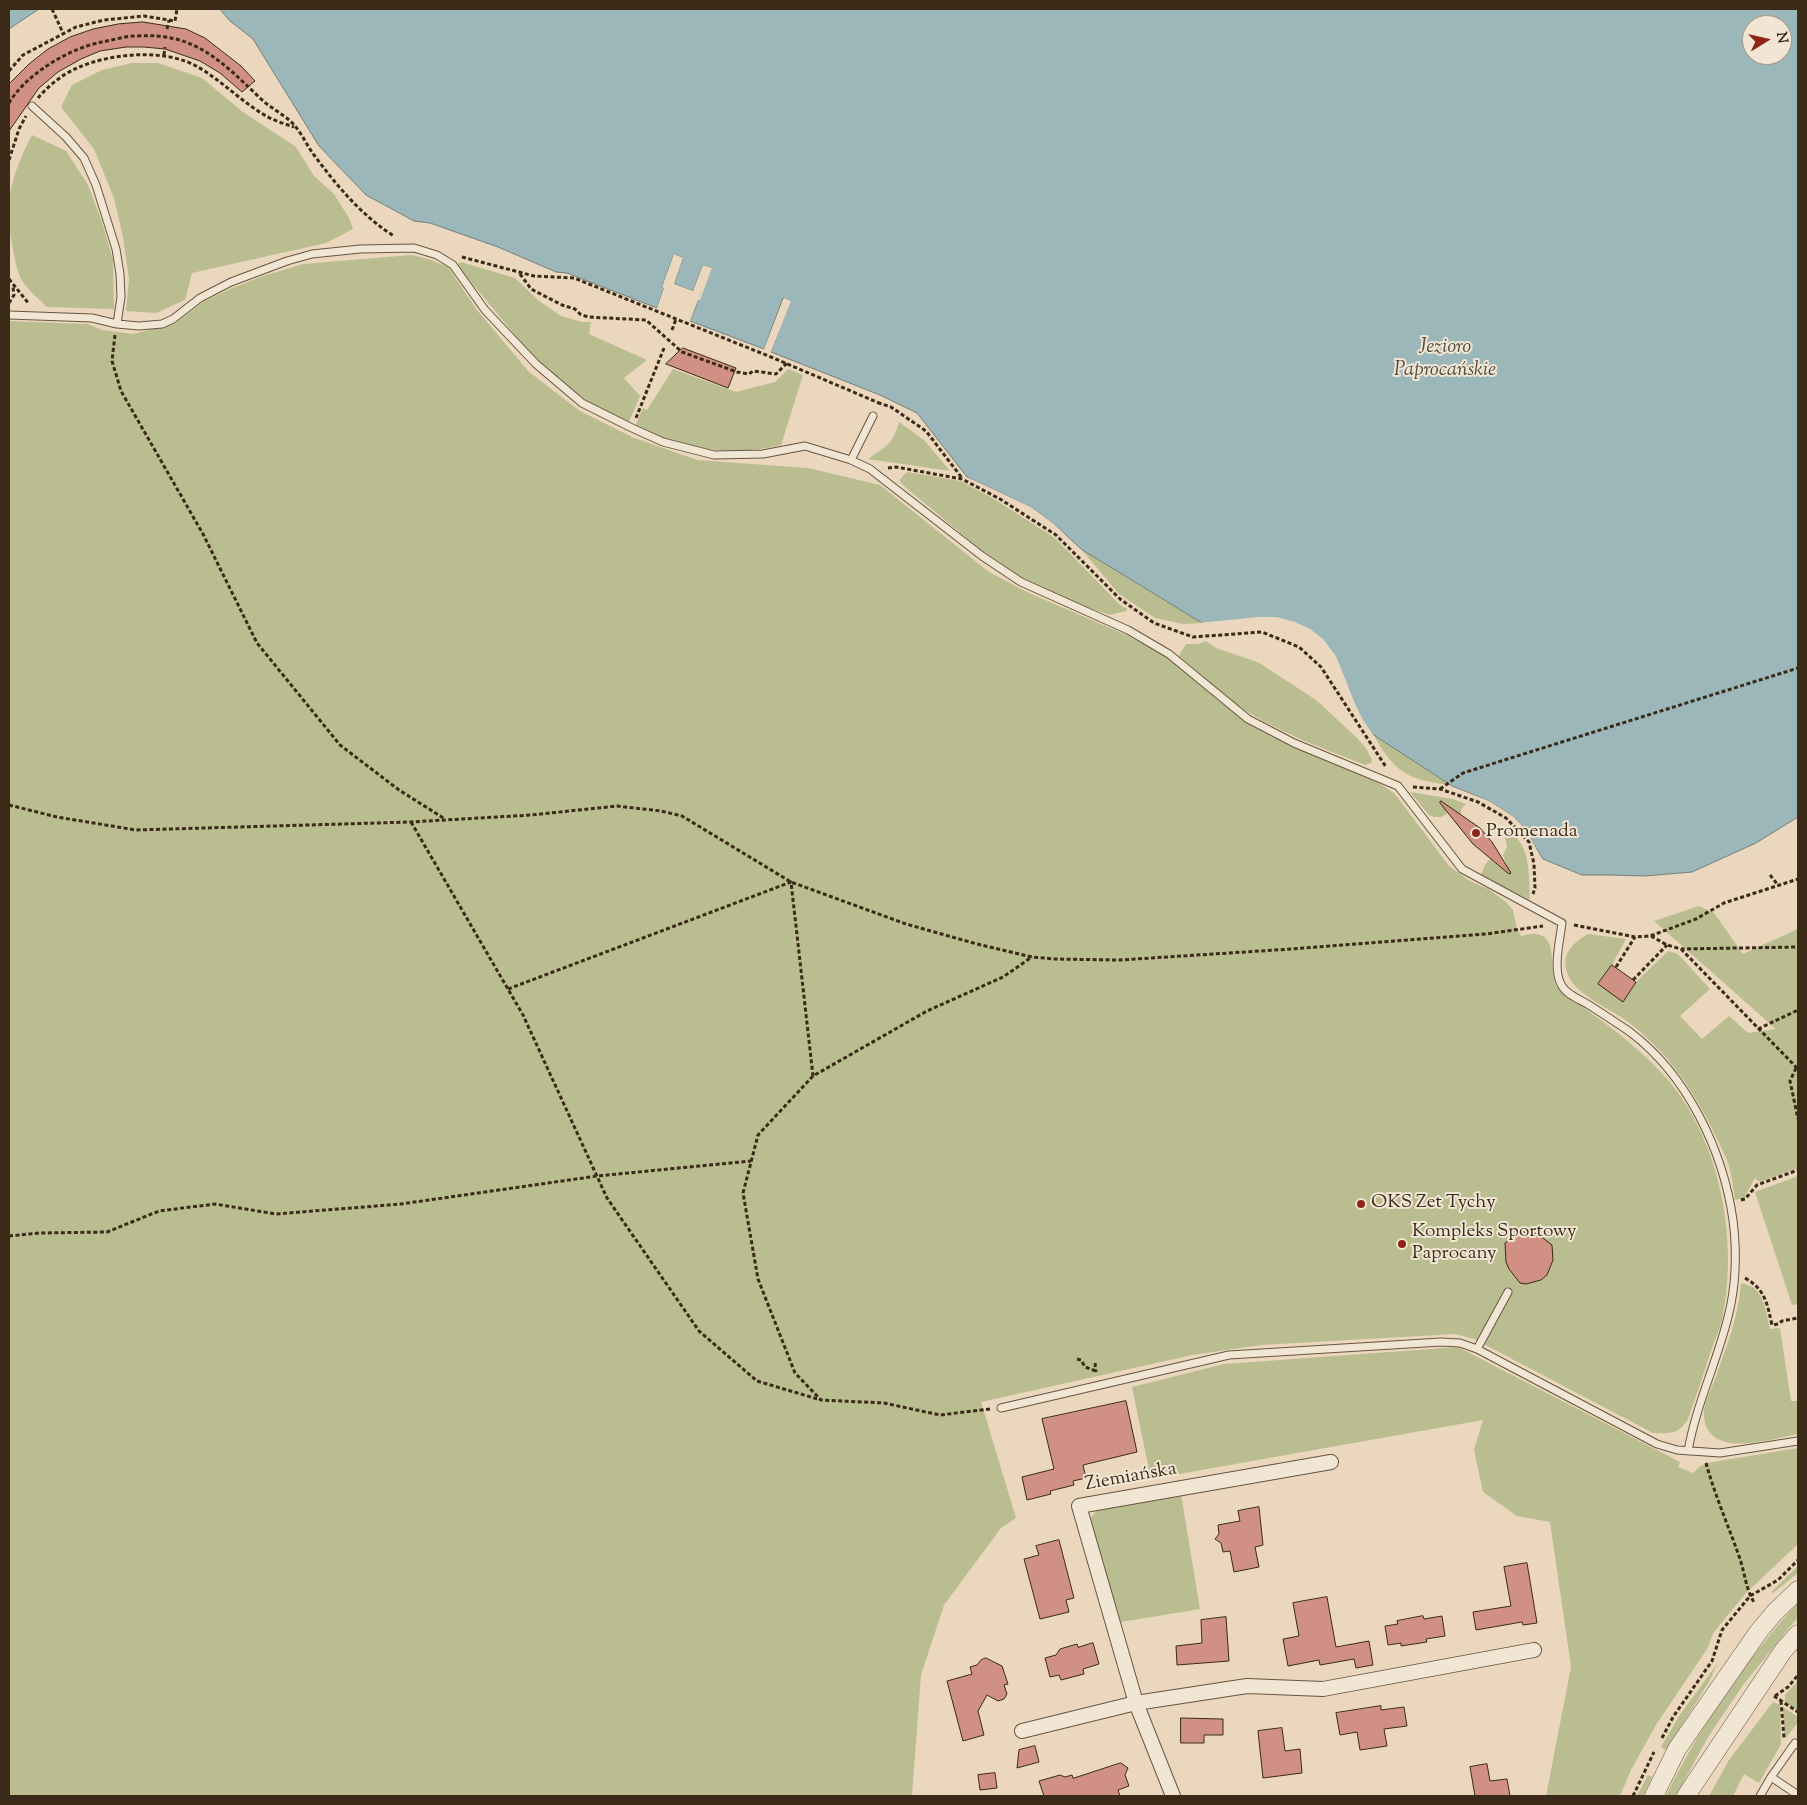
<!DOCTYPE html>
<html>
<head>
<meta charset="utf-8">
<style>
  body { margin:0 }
  #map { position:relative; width:1807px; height:1805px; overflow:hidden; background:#ead7bd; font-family:"Sorts Mill Goudy",serif }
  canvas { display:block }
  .frame { position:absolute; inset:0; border:10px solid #3b2a18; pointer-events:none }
  .north { position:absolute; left:1742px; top:15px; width:50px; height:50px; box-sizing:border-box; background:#f1e5d4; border:1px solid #a89a89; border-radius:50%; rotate:81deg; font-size:14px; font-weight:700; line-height:20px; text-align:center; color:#3b2a18 }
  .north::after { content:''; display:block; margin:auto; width:18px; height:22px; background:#8f2418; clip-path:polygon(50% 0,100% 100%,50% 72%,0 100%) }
</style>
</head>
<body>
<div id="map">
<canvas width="1807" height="1805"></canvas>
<div class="frame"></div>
<div class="north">N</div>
</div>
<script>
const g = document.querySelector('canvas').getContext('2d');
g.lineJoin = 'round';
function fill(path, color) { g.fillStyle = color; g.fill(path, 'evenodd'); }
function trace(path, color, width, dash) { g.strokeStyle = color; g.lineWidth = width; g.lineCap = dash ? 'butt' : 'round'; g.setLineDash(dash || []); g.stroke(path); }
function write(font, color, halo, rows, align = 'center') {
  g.font = font + ' "Sorts Mill Goudy",serif'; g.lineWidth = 4; g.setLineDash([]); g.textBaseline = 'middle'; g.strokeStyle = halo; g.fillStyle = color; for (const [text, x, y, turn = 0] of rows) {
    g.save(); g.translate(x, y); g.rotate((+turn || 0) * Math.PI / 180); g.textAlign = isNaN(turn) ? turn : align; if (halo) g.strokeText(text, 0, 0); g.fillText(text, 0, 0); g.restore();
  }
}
fill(new Path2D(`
  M132 63H158L202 78 243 112 296 147 314 176 334 194 349 218 353 229 326 243 192 273 185 300 156 313 126 311 129 279 123 237 114 198 94 149 61 107 72 85 102 70Z
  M32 135 66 151 88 185 101 219 113 260 114 309 47 307C39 299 29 291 23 282 17 273 15 260 13 249 4 200 10 179 32 135Z
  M412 255 431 260 448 267 477 310 529 372 580 411 632 437 697 460 808 468 880 485 989 572 1029 593 1124 634 1168 658 1247 723 1272 737 1379 783 1395 794 1449 866 1468 880 1488 889 1506 902 1513 910 1517 929 1521 936C1526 935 1532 933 1536 934 1557 936 1550 965 1554 979 1555 985 1559 991 1564 995 1568 1000 1574 1002 1580 1005 1586 1009 1592 1014 1598 1018 1623 1036 1649 1058 1669 1081 1720 1142 1738 1238 1723 1315 1721 1327 1715 1339 1711 1351 1704 1373 1696 1396 1688 1419 1679 1434 1670 1434 1653 1433L1474 1339 1455 1334 1261 1345 1192 1355 981 1402 1016 1518 1001 1528 944 1605 921 1675 912 1796H9V321L88 324 102 330 133 334 176 323 203 302 230 289 263 276 303 264Z
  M461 262 515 278 538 300 561 316 582 322H591L589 334 647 360 624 378 640 396 629 422 591 404 534 358 457 265Z
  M673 369 736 392 775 382 788 369 803 375 781 445C744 454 700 452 664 439 654 436 645 431 635 427L643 408 647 410Z
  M899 422 924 440 950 471 868 459C886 447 893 444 899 422Z
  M907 472 961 481 994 499 1055 538 1119 604 1127 609 1126 611 1110 615 1075 603 1023 578 979 548 905 487 900 482V479Z
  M1081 549 1202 623 1183 624 1155 618 1119 594Z
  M1206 641 1216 648 1263 664 1314 698 1356 737 1366 748 1372 760 1371 763 1365 765C1325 749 1283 734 1246 711 1222 696 1202 674 1179 656L1186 644H1198Z
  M1373 734 1446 782 1444 784C1405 780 1392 768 1373 734Z
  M1410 792 1453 799 1466 804 1461 809V815L1448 813 1441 817H1434L1429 815Z
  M1507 831C1531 841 1529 878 1530 900L1481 875 1485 865 1490 859 1509 873 1503 855 1507 847 1505 835Z
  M1699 906 1714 913 1743 954 1798 929V1168L1760 1182 1755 1178 1744 1198 1735 1200C1733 1188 1732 1175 1728 1163 1725 1155 1721 1147 1717 1139 1697 1095 1668 1052 1628 1022 1612 1010 1577 995 1569 977 1559 956 1571 944 1588 934L1626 939 1612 965 1598 984 1623 1001 1636 982 1668 951 1678 954 1710 989 1680 1016 1702 1039 1729 1016 1748 1033 1776 1029 1654 921Z
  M1798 1176V1304L1792 1305 1755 1192Z
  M1741 1283C1746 1284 1752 1286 1756 1290 1765 1299 1767 1317 1770 1329L1780 1328 1791 1401H1798V1434C1778 1438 1746 1447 1726 1442 1713 1439 1704 1430 1704 1415 1703 1404 1711 1390 1715 1379 1726 1348 1739 1316 1741 1283Z
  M1458 1347 1680 1462 1678 1467 1693 1473 1699 1467 1707 1463 1798 1448V1544L1746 1593 1714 1632 1707 1649 1656 1725 1631 1770 1620 1796H1546L1571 1667 1550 1522 1517 1516 1483 1492 1474 1450 1483 1420 1151 1479 1132 1387 1224 1364Z
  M1181 1494 1200 1609 1121 1622 1088 1522 1098 1508Z
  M1798 1566V1573L1773 1593 1771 1592Z
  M1798 1602V1617L1743 1685 1708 1737 1676 1796H1666C1701 1724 1745 1662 1798 1602Z
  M1717 1664 1709 1682 1666 1750 1661 1747 1679 1716Z
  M1798 1681V1711L1785 1702V1695Z
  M1773 1702 1780 1705 1781 1744 1759 1783 1744 1774 1733 1796H1709L1729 1760Z
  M1783 1707 1798 1717V1722L1785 1739Z
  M1648 1775 1652 1777 1643 1796H1637Z`), '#babd8f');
const water = new Path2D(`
  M9 9H39L9 29Z
  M220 9H1798V817L1756 843 1692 872 1645 876 1611 875H1582L1543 859 1524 828 1514 817 1489 801 1452 786 1202 623 1081 549 1054 524 1031 507 967 477 917 413 880 395 771 352 790 301 783 298 764 349 690 321 711 268 703 265 693 291 674 284 683 258 674 254 662 287 664 288 657 308 567 273 556 272 498 247 430 223 414 221 366 195 319 146 253 39 230 21ZM1752 25H1782V55H1752Z`);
fill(water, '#9bb7ba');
trace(water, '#757f79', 1);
fill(new Path2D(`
  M674 254 683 258 674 284 693 291 703 265 712 268 700 300H698L690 321 688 320 695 298 699 297 708 270 704 268 694 293 673 286 671 283 680 259 675 257 665 285 667 289 659 309 657 308 664 288 662 287Z
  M784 298 791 301 771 352 768 351 787 302 785 301 767 350 764 349Z
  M967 477 1031 507 1054 524 1074 544 1029 509 985 488Z
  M1259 617H1277L1295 622 1310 629 1323 639 1336 656 1356 706 1363 720 1376 739 1198 623Z
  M1447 785 1489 801 1514 817 1524 828 1531 839 1538 852 1539 858 1522 830 1512 819 1487 803 1451 789Z`), '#ead7bd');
const building = new Path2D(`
  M143 22 186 29 205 38 241 66 255 81 242 92 220 73 200 61 165 49 144 47H126L100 51 81 59 58 72 39 88 9 131V84L29 64 48 49 70 37 93 29 118 24Z
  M683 348 736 368 728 388 666 364Z
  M1441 801 1480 828 1492 842 1511 873 1509 874 1473 844 1440 803Z
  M1612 965 1636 982 1623 1002 1598 984Z
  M1523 1232H1532L1539 1235 1552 1245 1553 1260 1547 1275 1541 1280 1526 1284 1520 1283 1509 1269 1506 1262 1505 1243 1516 1234Z
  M1126 1401 1137 1452 1083 1465 1086 1478 1073 1481 1074 1485 1050 1491 1051 1494 1027 1500 1022 1477 1054 1469 1042 1419Z
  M1259 1507 1263 1545 1255 1547 1259 1567 1234 1572 1230 1551 1223 1552 1221 1543 1215 1539 1219 1534 1218 1525 1240 1521 1238 1511Z
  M1059 1540 1074 1598 1066 1600 1069 1612 1040 1619 1024 1559 1039 1555 1036 1546Z
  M1527 1563 1537 1623 1523 1625 1522 1622 1476 1630 1473 1612 1511 1606 1504 1567Z
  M1327 1597 1336 1647 1369 1641 1373 1665 1356 1668 1354 1659 1320 1665 1319 1660 1288 1666 1283 1639 1299 1636 1293 1603Z
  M1423 1616 1424 1619 1442 1616 1445 1636 1426 1639 1427 1642 1401 1646V1643L1388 1645 1385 1626 1398 1624 1397 1621Z
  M1226 1617 1229 1661 1177 1665 1176 1646 1202 1643 1201 1620Z
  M1093 1643 1099 1664 1083 1669 1084 1674 1061 1680 1059 1675 1050 1677 1045 1658 1056 1655 1060 1649 1077 1644 1078 1647Z
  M986 1658 1002 1666 1008 1684 1004 1685 1007 1694 1004 1699 998 1701 987 1695 978 1711 984 1735 963 1741 947 1681 972 1674 970 1667 977 1665 981 1660Z
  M1381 1706V1710L1404 1707 1407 1726 1384 1729 1387 1746 1360 1750 1357 1732 1340 1735 1336 1713Z
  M1181 1718 1223 1719V1735H1204V1743H1181Z
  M1282 1728 1285 1751 1300 1749 1302 1773 1263 1778 1258 1731Z
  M1035 1746 1039 1762 1017 1768 1019 1750Z
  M1121 1763 1128 1768 1125 1775 1129 1786 1118 1790 1120 1796H1044L1039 1781 1060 1775 1065 1777 1072 1775 1073 1778Z
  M1487 1764 1490 1781 1507 1779 1510 1796H1475L1470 1767Z
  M995 1773 997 1788 980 1790 978 1775Z`);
fill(building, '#d09083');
trace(building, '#3b2a18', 1);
const service = new Path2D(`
  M32 106 66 137 84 158 96 185 116 249 120 274 121 297 117 324
  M9 315 92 318 117 324 139 326 162 324 173 319 200 298 231 282 287 261 312 254 360 249 414 248 437 255 453 265 485 310 536 364 582 403 632 428 663 442 714 455 763 454 805 446 851 460 870 469 982 556 1021 582 1128 630 1169 654 1248 719 1294 743 1398 786 1462 869 1562 923C1560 940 1552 971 1562 986 1567 995 1581 1000 1589 1005 1603 1014 1617 1023 1630 1032 1687 1075 1723 1150 1733 1220 1737 1252 1736 1286 1728 1317 1717 1362 1696 1405 1688 1451
  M851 460 873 416
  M1477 1349 1508 1292
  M1001 1408 1229 1355 1441 1342 1460 1343 1477 1349 1657 1444 1677 1450 1720 1453 1798 1441
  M1771 1777 1798 1795
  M1760 1796 1771 1777 1795 1743 1798 1745`);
const minor = new Path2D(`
  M1022 1731 1136 1703 1079 1506 1331 1462
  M1173 1796 1136 1703 1247 1686 1323 1689 1534 1650`);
const tertiary = new Path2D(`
  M1654 1796 1677 1749 1759 1631 1775 1612 1798 1590
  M1686 1796 1783 1651 1798 1634`);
trace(service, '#675541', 9);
trace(minor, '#675541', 16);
trace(tertiary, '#675541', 19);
trace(new Path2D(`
  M52 9 63 33
  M167 29 169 20
  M164 55 165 47
  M9 71 23 55 76 27 104 20 144 16 175 21 177 9
  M38 98C48 86 63 74 77 68 111 53 165 48 198 67 222 81 242 102 266 116 275 121 285 124 294 127
  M9 103C26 74 70 48 102 42 113 40 125 36 136 36 195 32 221 61 260 98 272 110 289 116 298 130 304 138 308 147 314 155 337 186 362 216 394 236
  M9 160 19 129 26 116
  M462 257 534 276 574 278 771 357 879 403
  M520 274 531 289 562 305 575 309 580 314 588 317 646 320 682 352 737 372 749 374 753 371 776 374 787 363
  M9 279 29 304
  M9 303 14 295 13 287
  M672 330 676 319
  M115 335 112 361 121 391 203 534 257 643 340 745 399 790 445 819
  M878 404 879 403 891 407 926 431 962 478
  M636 418 664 348
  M888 468 896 467 962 479 1000 499 1056 535 1120 599 1154 623 1193 637 1262 632 1299 647 1321 667 1386 767
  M1413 787 1440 789 1478 802 1506 818 1529 842 1534 864 1535 888 1533 894
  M1440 789 1463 773 1798 668
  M9 805 57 817 136 830 411 822 531 815 617 806 661 811 682 816 791 882 906 924 977 944 1032 957 1055 959 1120 960 1291 949 1486 934 1543 926
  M411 822 523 1015 607 1198 699 1331 757 1381 821 1400
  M1770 875 1778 885
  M1574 925 1635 937 1650 936 1696 919 1724 903 1798 879
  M1651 936 1667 945 1681 949 1798 947
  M1681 949 1798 1069
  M1616 967 1635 937
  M1633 980 1667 945
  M508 989 791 882 813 1076
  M1758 1029 1798 1010
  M1796 1068 1790 1081 1798 1119
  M1741 1200 1745 1199 1757 1185 1798 1170
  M9 1236 40 1233 107 1232 159 1211 215 1204 276 1214 401 1204 597 1176 751 1161
  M1745 1278C1766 1290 1767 1304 1772 1325L1778 1324 1782 1321 1798 1318
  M1077 1359 1081 1360 1085 1367 1096 1371
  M1095 1363 1096 1372
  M990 1409 940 1415 884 1403 821 1400 795 1373 758 1279 743 1193 758 1135 813 1076 927 1011 1003 977 1032 957
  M1706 1463C1715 1496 1729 1527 1740 1559 1745 1574 1746 1590 1755 1604
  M1774 1696 1798 1712
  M1775 1696 1788 1687 1798 1675
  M1781 1701 1784 1738
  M1662 1738 1673 1717 1712 1661 1722 1630 1750 1596 1778 1580 1798 1560
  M1633 1796 1654 1752`), '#3b2a18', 3, [4, 2.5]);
trace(service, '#f1e5d4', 7);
trace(minor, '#f1e5d4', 14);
trace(tertiary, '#f1e5d4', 18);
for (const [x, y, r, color] of [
  [1476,833,5,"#8f2418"],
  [1361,1204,5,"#8f2418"],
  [1402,1244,5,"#8f2418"]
]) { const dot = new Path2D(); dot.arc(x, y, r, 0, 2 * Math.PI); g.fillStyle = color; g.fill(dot); trace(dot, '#f1e5d4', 2); }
write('19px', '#3b2a18', '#f1e5d4', [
  ["Promenada",1486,833],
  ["OKS Zet Tychy",1371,1204],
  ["Kompleks Sportowy",1412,1233],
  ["Paprocany",1412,1255]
], 'left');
write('19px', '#3b2a18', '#f1e5d4', [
  ["Ziemiańska",1131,1478,-10]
]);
write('italic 20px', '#534d40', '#f1e5d4', [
  ["Jezioro",1445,349],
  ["Paprocańskie",1445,372]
]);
</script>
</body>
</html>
